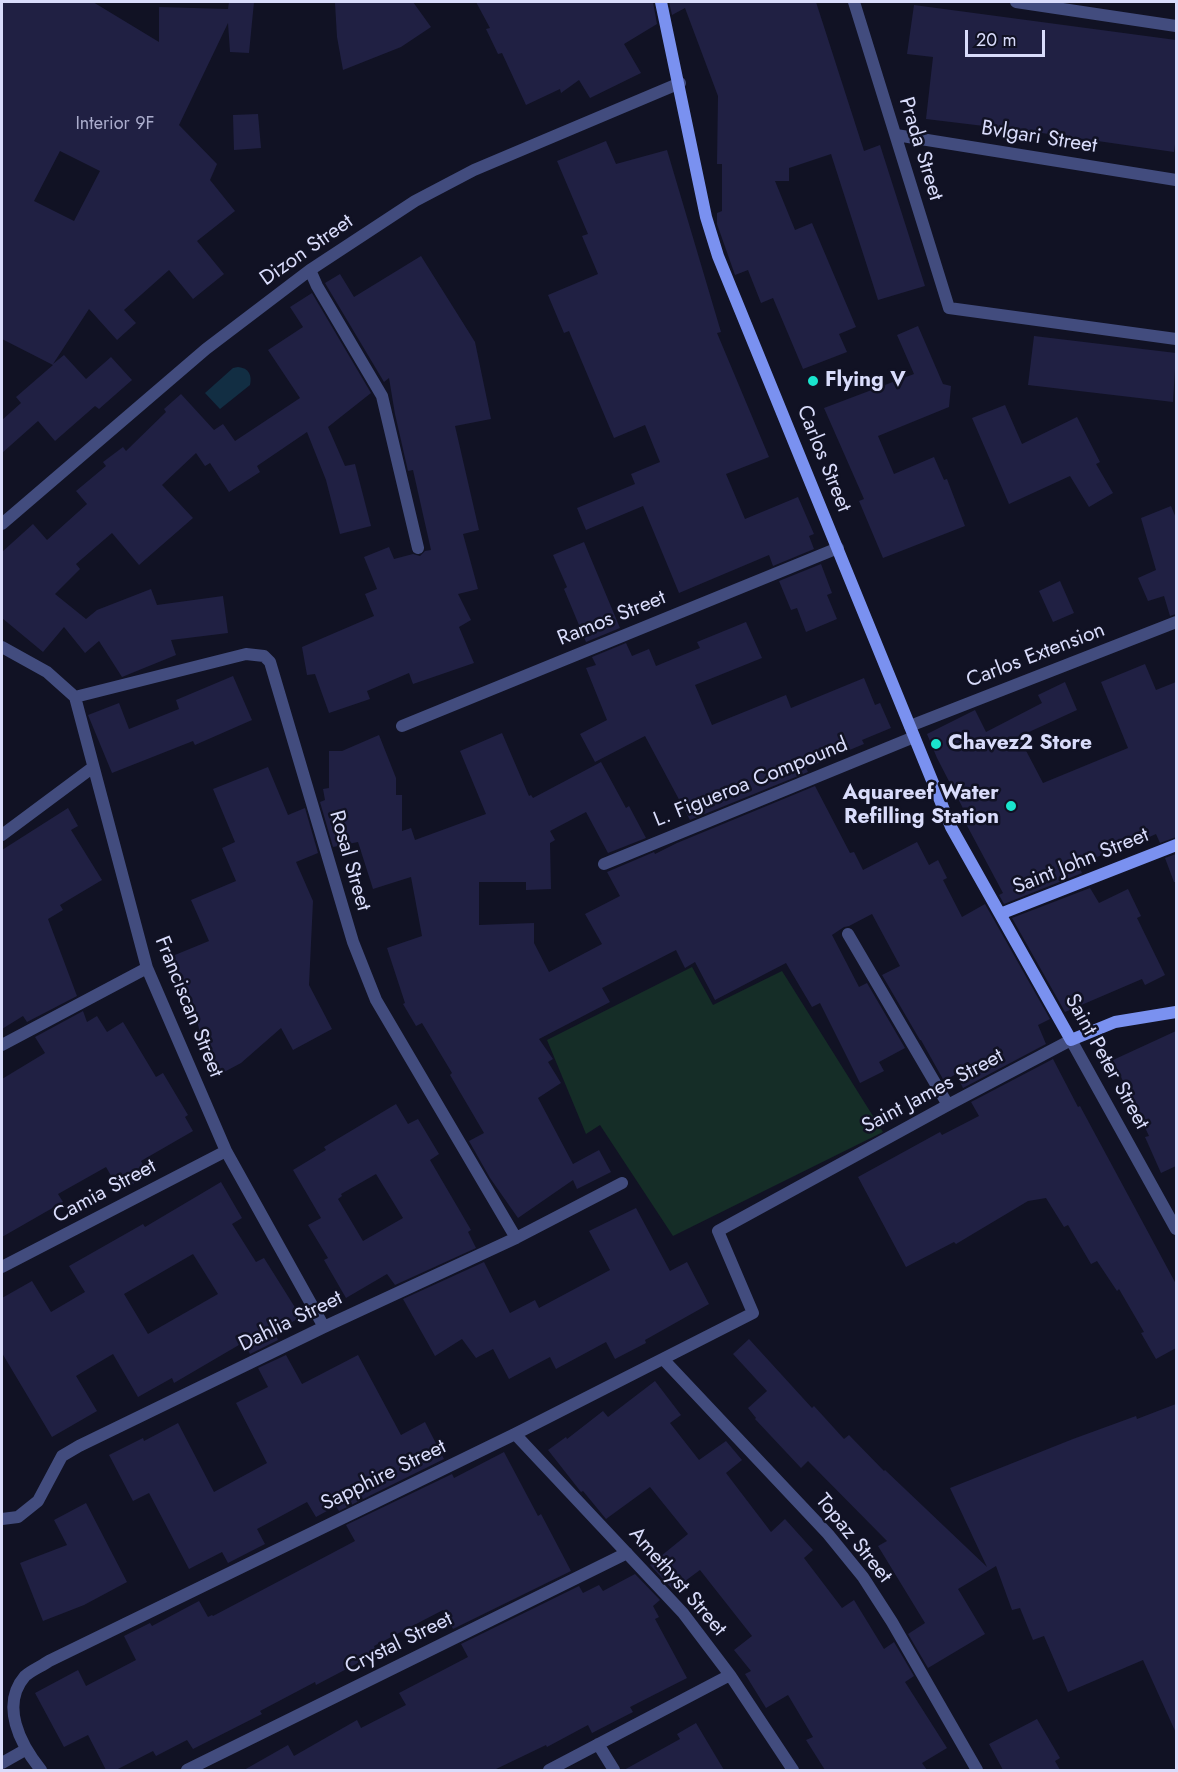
<!DOCTYPE html>
<html>
<head>
<meta charset="utf-8">
<style>
  body { margin:0 }
  #map { position:relative; width:1178px; height:1772px; overflow:hidden; background:#111224; font-family:Jost,sans-serif }
  canvas { display:block }
  .frame { position:absolute; inset:0; border:3px solid #d9dcfb; pointer-events:none }
  .scale { position:absolute; left:965px; top:30px; width:80px; height:27px; box-sizing:border-box; border:3px solid #d9dcfb; border-top:0; padding-left:8px; font-size:18px; line-height:21px; white-space:nowrap; color:#d9dcfb; -webkit-text-stroke:4px #111224; paint-order:stroke }
</style>
</head>
<body>
<div id="map">
<canvas width="1178" height="1772"></canvas>
<div class="frame"></div>
<div class="scale">20 m</div>
</div>
<script>
const g = document.querySelector('canvas').getContext('2d');
g.lineJoin = 'round';
function fill(path, color) { g.fillStyle = color; g.fill(path, 'evenodd'); }
function trace(path, color, width, dash) { g.strokeStyle = color; g.lineWidth = width; g.lineCap = dash ? 'butt' : 'round'; g.setLineDash(dash || []); g.stroke(path); }
function write(font, color, halo, rows, align = 'center') {
  g.font = font + ' Jost,sans-serif'; g.lineWidth = 5; g.setLineDash([]); g.textBaseline = 'middle'; g.strokeStyle = halo; g.fillStyle = color; for (const [text, x, y, turn = 0] of rows) {
    g.save(); g.translate(x, y); g.rotate((+turn || 0) * Math.PI / 180); g.textAlign = isNaN(turn) ? turn : align; if (halo) g.strokeText(text, 0, 0); g.fillText(text, 0, 0); g.restore();
  }
}
fill(new Path2D(`
  M692 967 713 1005 782 971 883 1132 673 1236 600 1125 586 1134 547 1040Z`), '#152d27');
fill(new Path2D(`
  M238 367C249 368 252 375 250 385L220 409 205 393 233 368Z`), '#122e43');
fill(new Path2D(`
  M2 2H93L159 42V7L228 9 229 2H254L249 53 230 52 228 23 179 125 217 164 210 180 235 211 197 241 224 274 193 299 169 270 124 310 136 323 117 340 89 309 53 364 64 355 86 379 111 357 132 380 99 409 95 406 55 441 38 421 2 453V420L21 403 16 397 53 365 2 339ZM60 151 100 171 74 221 34 201Z
  M357 2H413L431 27 401 47 343 70 337 37 335 3Z
  M476 2H653L657 24 624 44 641 73 590 98 579 80 561 93 560 89 526 105 502 53 498 54 486 29 490 28Z
  M669 2H816L864 151 880 145 925 286 878 300 831 154 789 168V181H775L795 230 812 223 856 327 839 334 847 352 803 369 773 298 761 303 748 270 735 275 717 224V213L722 211V164H717L718 96 685 8 672 15Z
  M914 5 1176 40V137L1174 152 1042 133 926 119 933 57 907 54Z
  M258 114 261 148 234 150 233 115Z
  M606 141 616 164 667 150 721 332 717 333 769 457 726 474 745 519 798 497 814 534 809 536 814 549 773 566 769 555 679 593 643 506 586 530 577 508 635 484 631 474 660 462 645 425 614 438 569 331 564 333 548 295 598 274 582 236 588 234 557 161Z
  M421 256 475 342 491 419 455 426 479 530 463 534 478 589 458 594 471 620 459 627 474 663 413 684 409 673 367 691 370 699 329 713 315 674 307 675 302 647 374 616 365 594 377 589 364 557 389 547 394 559 413 554 420 556 425 551 431 550 413 470 408 471 395 414 389 378 384 382 325 283 340 274 354 297Z
  M312 293 371 393 328 427 345 466 355 464 371 526 340 534 326 480 307 432 257 466 260 472 229 492 210 463 205 466 196 453 162 485 193 518 139 565 112 533 76 564 80 569 55 594 86 619 97 610 151 589 157 605 223 596 228 633 171 640 176 655 122 677 99 641 85 653 64 627 43 652 2 618V552L33 524 47 540 87 504 76 491 106 466 103 462 123 447 126 451 166 412 164 409 181 394 214 430 223 424 235 441 300 398 268 350 303 327 290 307Z
  M918 326 943 384 951 386 949 407 878 436 894 474 934 457 944 480 947 479 965 526 883 558 859 501 864 499 824 408 914 374 897 335Z
  M1034 336 1176 353 1173 402 1028 385Z
  M1005 405 1022 444 1077 417 1100 462 1096 464 1113 493 1089 507 1070 476 1009 504 972 418Z
  M1171 506 1176 518V614L1170 616 1164 596 1148 601 1138 578 1156 570 1141 518Z
  M584 542 620 628 586 642 564 589 567 587 553 555Z
  M821 564 832 593 827 595 837 619 806 632 797 608 791 610 779 581Z
  M1060 581 1074 613 1053 622 1039 591Z
  M746 622 762 658 695 685 712 725 786 695 791 708 864 678 875 705 880 703 891 728 862 740 864 744 806 768 808 772 690 820 645 736 595 762 580 734 607 720 586 668 596 665 592 657 626 643 632 656 649 649 656 666 700 648 697 642Z
  M1145 664 1156 690 1176 682V837L1160 843 1156 834 1129 846 1128 844 1078 865 1082 873 1004 904 999 895 1003 893 964 820 968 818 937 758 927 734 975 710 986 732 1042 703 1038 695 1065 682 1077 710 1029 732 1032 738 1022 743 1043 783 1128 748 1101 682Z
  M233 676 252 720 195 745 193 741 112 773 88 715 119 703 129 729 179 709 176 700Z
  M502 733 529 796 531 795 533 798 601 762 626 808 629 806 646 838 608 853 586 812 550 831 555 840 550 843 551 889 526 890V882H479V925L534 923V943L549 972 602 944 585 914 620 896 607 872 654 852 655 854 677 843 815 786 850 853 854 852 863 870 917 842 929 865 938 860 947 878 943 880 962 917 985 904 1050 1019 1038 1025 1046 1044 963 1088 956 1074 944 1081 921 1040H920L882 975 900 966 872 914 849 926 844 927 832 935 859 987 867 983 905 1048 879 1062 884 1071 860 1083 820 1003 812 1007 786 963 715 1000 695 962 685 968 676 950 602 988 610 1002 539 1039 553 1059 548 1062 561 1083 538 1098 573 1164 599 1150 611 1172 577 1189 573 1180 518 1218 490 1178 469 1141 484 1133 450 1075 452 1073 422 1023 416 1026 403 1004 405 1003 387 948 422 936 411 877 373 889 358 842 333 847 320 802 325 800 323 789 329 788V751H342L379 735 396 778V795H402V831L411 828 415 840 486 814 460 751Z
  M268 767 288 815 305 808 318 853 296 862 313 901 309 985 332 1029 293 1050 281 1028 241 1063 213 1078 201 1056 206 1053 189 993 185 995 170 957 209 941 191 900 236 881 222 848 235 842 213 789Z
  M68 808 78 826 71 830 102 880 60 905 63 910 48 919 77 996 27 1022 23 1016 2 1029V850Z
  M1176 854V882H1174L1165 858Z
  M1090 888 1099 903 1128 889 1141 916 1137 918 1165 975 1145 985 1142 979 1065 1012 1012 918Z
  M83 1011 87 1022 97 1016 107 1032 123 1022 156 1077 163 1073 188 1115 185 1117 193 1131 141 1161 149 1175 120 1191 106 1167 58 1194 63 1202 2 1237V1079L45 1053 35 1037Z
  M1176 1031V1166L1161 1173 1145 1137 1149 1136 1113 1060Z
  M1053 1059 1078 1107 1080 1106 1176 1284V1348L1156 1359 1141 1333 1144 1332 1119 1289 1117 1291 1097 1261 1091 1264 1068 1225 1064 1227 1046 1198 1028 1201 956 1244 954 1242 906 1267 858 1177 940 1132 942 1135 979 1116 971 1102Z
  M396 1104 408 1124 418 1119 439 1154 430 1160 471 1230 468 1232 476 1248 395 1285 387 1274 346 1298 324 1260 328 1258 308 1225 321 1218 293 1170 326 1150 324 1147ZM376 1174 403 1218 363 1241 338 1199 342 1196 341 1194Z
  M221 1182 242 1218 232 1224 256 1262 264 1258 301 1317 274 1332 278 1340 250 1354 244 1342 174 1383 172 1378 138 1397 113 1354 76 1376 97 1411 52 1437 2 1353V1298L32 1281 51 1312 85 1292 69 1266 143 1224 145 1227ZM193 1254 218 1294 148 1334 124 1294Z
  M636 1208 670 1271 687 1262 709 1304 645 1340 646 1343 615 1359 606 1342 556 1369 550 1357 509 1379 493 1349 476 1358 462 1339 435 1356 403 1299 484 1262 510 1313 535 1300 539 1308 610 1270 589 1231Z
  M749 1339 812 1408 814 1406 844 1439 849 1435 884 1471 885 1470 987 1567 950 1488 1073 1439 1136 1416 1137 1419 1176 1404V1733L1143 1660 1068 1692 1044 1636 1033 1640 1020 1608 1012 1610 996 1566 958 1589 985 1634 928 1668 908 1634 925 1623 878 1546 887 1541 808 1461 801 1468 755 1419 756 1418 748 1408 767 1391 733 1354Z
  M286 1355 302 1384 358 1355 401 1435 425 1422 444 1459 339 1511 336 1506 316 1517 307 1502 257 1529 265 1544 228 1563 222 1552 189 1569 149 1493 133 1501 109 1455 143 1438 144 1441 178 1423 214 1492 267 1463 236 1403 268 1387 258 1368Z
  M655 1381 681 1415 670 1423 699 1460 726 1441 742 1460 726 1473 771 1532 785 1519 813 1550 804 1558 842 1608 854 1600 884 1649 894 1642 914 1676 905 1682 947 1748 922 1763 927 1770H825L806 1740 813 1737 788 1695 766 1708 745 1674 751 1671 734 1650 752 1636 700 1570 673 1590 650 1565 688 1534 650 1487 606 1519 583 1491 581 1492 548 1450 566 1437 567 1439 603 1411 608 1417Z
  M504 1452 538 1516 541 1514 571 1571 453 1629 443 1610 374 1646 377 1653 316 1685 315 1682 260 1711 262 1714 193 1749 187 1740 156 1756 153 1751 116 1770H106L88 1735 64 1747 35 1693 78 1670 86 1686 136 1660 124 1636 150 1623 152 1626 199 1601 208 1617 212 1615 213 1616 355 1541 346 1525 452 1474 454 1478Z
  M86 1503 127 1582 84 1605 43 1621 20 1563 67 1545 54 1520Z
  M635 1574 660 1600 653 1606 659 1617 655 1619 687 1678 630 1707 633 1712 592 1733 588 1725 547 1747 546 1745 494 1770H244L288 1745 294 1756 357 1720 361 1728 406 1705 399 1693 468 1657 461 1644 579 1586 583 1593 599 1585 603 1591Z
  M1037 1719 1060 1758 1055 1761 1060 1770H1003L989 1744Z
  M696 1723 724 1770H624L680 1739 677 1734Z`), '#202043');
trace(new Path2D(`
  M854 2 949 308 1176 339
  M1016 2 1176 26
  M896 135 1176 180
  M310 270 317 286 382 396 418 548
  M2 524 206 349 310 270 415 201 474 170 680 83
  M2 647 47 672 75 697 147 968 226 1151 324 1327
  M75 697 246 654 264 656 270 662 353 942 376 1000 516 1238
  M402 726 838 548
  M910 726 1176 622
  M2 835 92 768
  M604 864 914 737
  M848 934 948 1105
  M2 1045 147 968
  M2 1267 226 1151
  M663 1359 828 1534 863 1577 892 1622 977 1770
  M515 1434 683 1613 730 1675 793 1770
  M2 1519 18 1517 38 1501 62 1456 79 1446 324 1327 516 1238 622 1183
  M598 1744 614 1770
  M2 1763 25 1750
  M41 1770C20 1744 0 1705 25 1676 32 1670 42 1666 49 1661L515 1434 753 1313 718 1231 948 1105 1071 1040 1176 1229
  M187 1770 627 1553
  M549 1770 730 1675`), '#424c7e', 12);
trace(new Path2D(`
  M661 2 706 217 718 256 951 827 1071 1040 1115 1022 1176 1012
  M1000 914 1176 845`), '#7a91f0', 12);
for (const [x, y, r, color] of [
  [813,381,6,"#1ae5ce"],
  [936,744,6,"#1ae5ce"],
  [1011,806,6,"#1ae5ce"]
]) { const dot = new Path2D(); dot.arc(x, y, r, 0, 2 * Math.PI); g.fillStyle = color; g.fill(dot); trace(dot, '#111224', 2); }
write('18px', '#abadcd', null, [
  ["Interior 9F",115,125]
]);
write('21px', '#d9dcfb', '#111224', [
  ["Bvlgari Street",1039,138,9],
  ["Prada Street",920,149,73],
  ["Dizon Street",307,251,-35],
  ["Carlos Street",823,459,68],
  ["Ramos Street",612,619,-22],
  ["Carlos Extension",1036,656,-21],
  ["L. Figueroa Compound",751,783,-22],
  ["Rosal Street",349,861,74],
  ["Saint John Street",1081,862,-22],
  ["Franciscan Street",188,1007,68],
  ["Saint Peter Street",1106,1062,61],
  ["Saint James Street",933,1092,-28],
  ["Camia Street",105,1192,-28],
  ["Dahlia Street",291,1322,-26],
  ["Sapphire Street",384,1476,-26],
  ["Topaz Street",853,1539,51],
  ["Amethyst Street",677,1582,49],
  ["Crystal Street",399,1644,-26]
]);
write('bold 21px', '#d9dcfb', '#111224', [
  ["Flying V",825,381],
  ["Chavez2 Store",948,744],
  ["Aquareef Water",999,794,"right"],
  ["Refilling Station",999,818,"right"]
], 'left');
</script>
</body>
</html>
